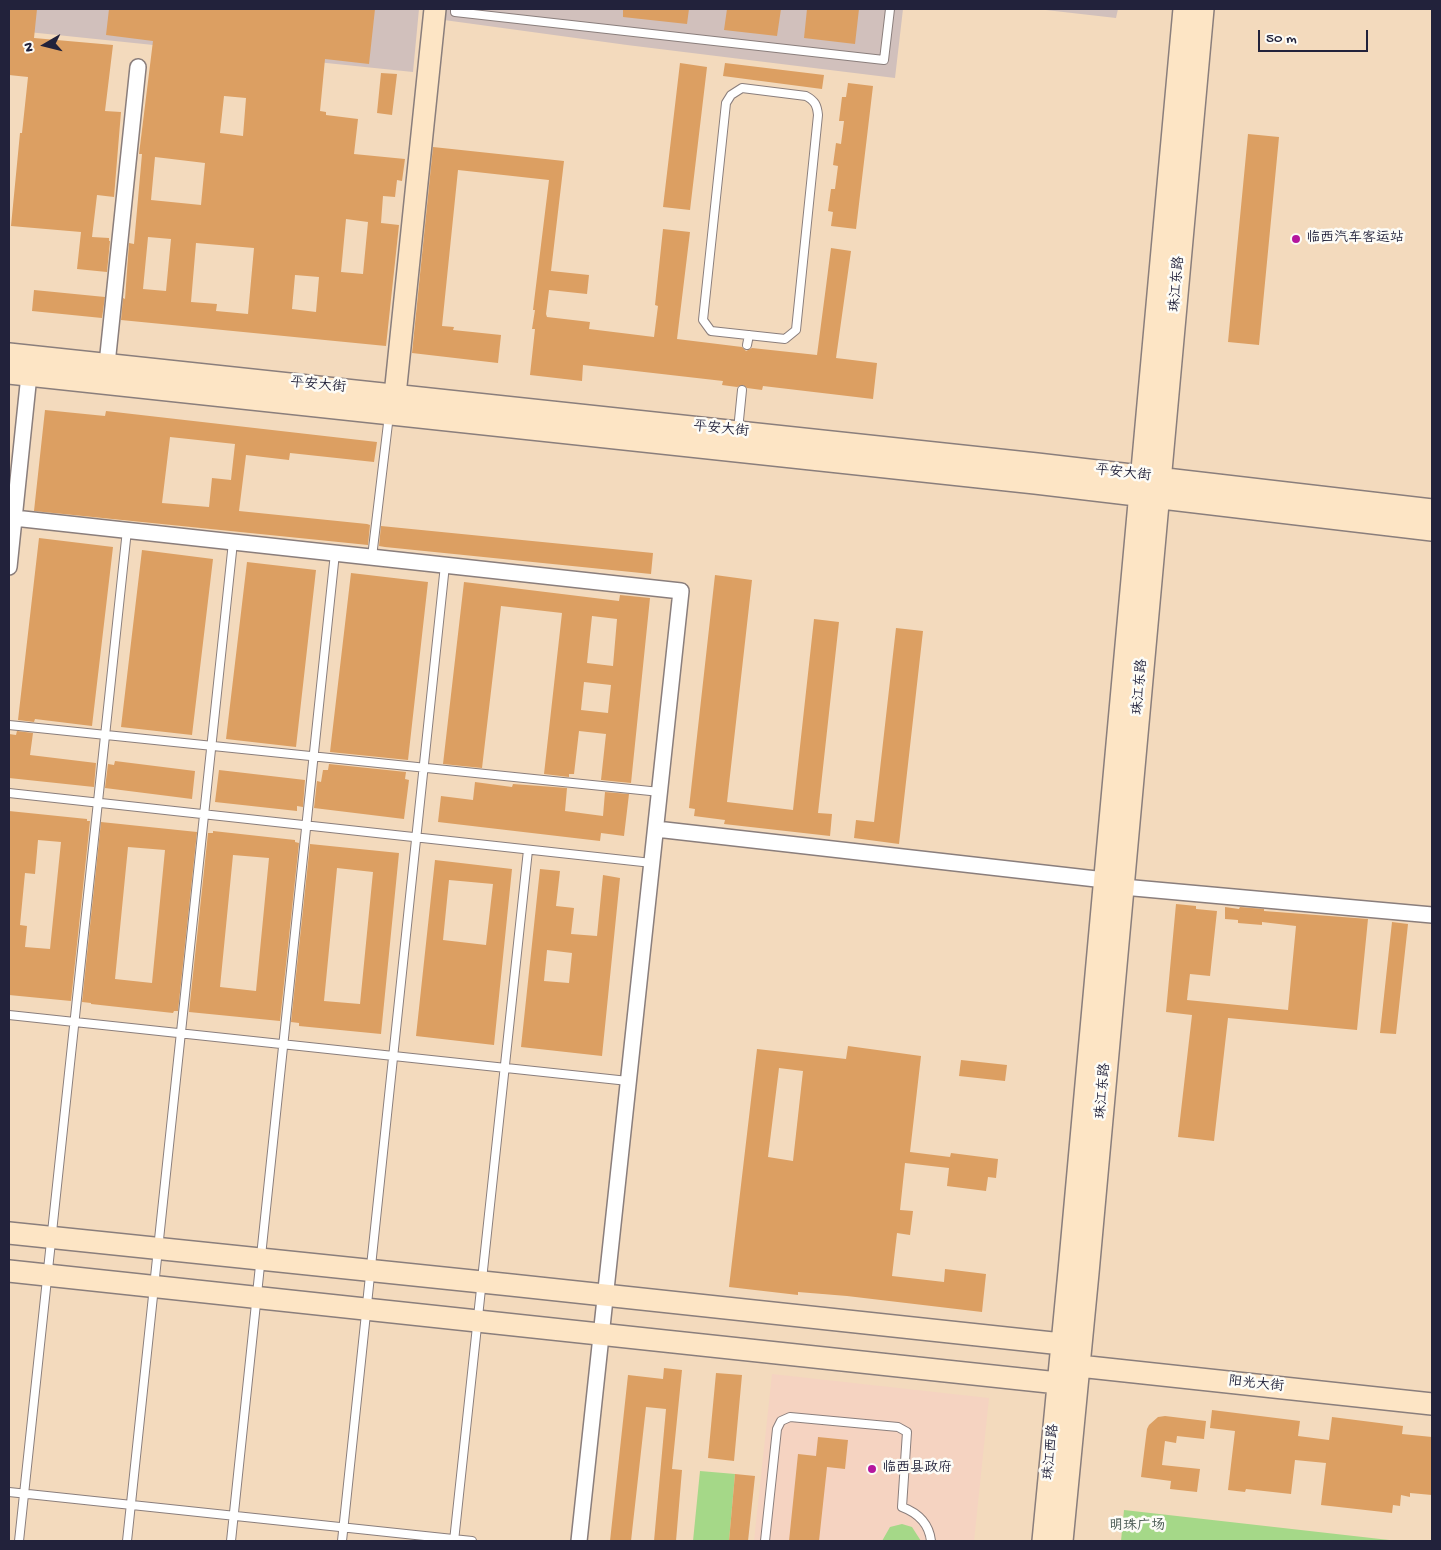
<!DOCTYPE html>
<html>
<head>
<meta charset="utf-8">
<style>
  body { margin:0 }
  #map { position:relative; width:1441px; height:1550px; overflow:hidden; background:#f3dabd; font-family:"Gochi Hand",sans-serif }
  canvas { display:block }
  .frame { position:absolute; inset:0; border:10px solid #22223b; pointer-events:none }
  .north { position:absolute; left:20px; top:20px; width:50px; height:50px; -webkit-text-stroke:4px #fdfcf7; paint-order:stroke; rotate:262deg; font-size:14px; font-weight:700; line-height:20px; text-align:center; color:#22223b }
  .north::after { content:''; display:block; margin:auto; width:18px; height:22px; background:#22223b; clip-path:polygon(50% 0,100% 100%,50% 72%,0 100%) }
  .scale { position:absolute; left:1258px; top:30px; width:110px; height:22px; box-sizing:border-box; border:2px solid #22223b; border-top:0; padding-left:6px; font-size:15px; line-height:18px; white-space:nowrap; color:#22223b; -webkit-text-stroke:4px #fdfcf7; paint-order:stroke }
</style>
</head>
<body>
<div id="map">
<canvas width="1441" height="1550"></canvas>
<div class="frame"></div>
<div class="north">N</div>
<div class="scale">50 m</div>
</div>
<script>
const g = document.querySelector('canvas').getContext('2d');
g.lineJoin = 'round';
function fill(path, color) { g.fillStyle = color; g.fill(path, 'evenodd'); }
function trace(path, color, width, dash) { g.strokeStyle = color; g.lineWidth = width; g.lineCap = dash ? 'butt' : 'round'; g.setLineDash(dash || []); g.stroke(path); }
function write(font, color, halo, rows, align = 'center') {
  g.font = font + ' "Gochi Hand","LXGW WenKai TC",sans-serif'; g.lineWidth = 5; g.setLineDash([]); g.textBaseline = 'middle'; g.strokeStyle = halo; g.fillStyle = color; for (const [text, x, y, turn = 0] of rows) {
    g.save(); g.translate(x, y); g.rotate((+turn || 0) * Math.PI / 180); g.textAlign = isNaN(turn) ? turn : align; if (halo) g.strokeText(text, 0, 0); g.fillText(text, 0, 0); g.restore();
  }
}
fill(new Path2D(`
  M772 1374 989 1398 974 1541H754Z`), '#f5d3c1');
fill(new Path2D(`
  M9 9H419L413 72 9 30Z
  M445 9H903L895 78 627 45 444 20Z
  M1037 9H1118L1116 18Z`), '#d1c0bc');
fill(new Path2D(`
  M700 1471 735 1474 729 1541H693Z
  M1124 1510 1398 1541H1121Z
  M902 1524 912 1527 921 1541H882L890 1527Z`), '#a5d888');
fill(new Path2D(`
  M9 9H37L34 38 113 45 105 111 121 112 114 197 97 195 92 237 109 238V241H110L107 272 77 269 81 232 11 226 20 133H22L28 77 9 75Z
  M109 9H375L369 64 325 59 320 111 326 112V115L358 119 354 154 405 159 402 181 397 180 395 197 383 196 381 223 399 225 386 346 121 320 123 298 125 299 129 243 134 244 142 154H139L153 41 106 35ZM224 96 246 98 243 136 220 133ZM155 157 205 163 201 205 151 200ZM346 219 368 222 363 274 341 272ZM148 237 171 239 166 291 143 289ZM196 243 254 248 248 314 216 311 217 304 191 302ZM295 275 319 277 316 312 292 309Z
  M623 9H689L687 24 623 17Z
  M727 9H781L777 36 724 30Z
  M807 9H859L855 44 804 38Z
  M680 63 707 67 690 210 663 207Z
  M725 63 824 75 822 89 723 76Z
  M381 73 397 74 392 115 377 113Z
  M848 83 873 86 856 229 831 226 833 212 828 211 831 189H835L838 166 833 165 836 143 841 144 844 121H839L842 97H846Z
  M1248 134 1279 137 1259 345 1228 342Z
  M433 147 564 161 551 271 589 275 587 294 549 290 546 314 547 317 590 322 589 329 654 337 658 306 655 305 663 229 690 232 677 339 742 347 746 351 752 348 817 355 831 248 851 251 836 358 877 363 873 399 763 386 762 390 747 388 743 385 737 387 722 385 723 381 583 365 582 381 530 375 535 329H532L535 310H533L549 180 458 170 442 326 454 327 453 330 501 335 498 363 412 353Z
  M34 290 105 297 102 318 32 311Z
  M45 410 105 416 106 411 377 442 374 462 290 453 289 460 246 455 239 511 367 524 370 525 368 545 34 511ZM170 437 235 444 231 480 212 478 209 507 162 503Z
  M381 526 653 553 651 574 385 547 379 546Z
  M39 538 113 547 92 726 35 719 34 722 18 720Z
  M142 550 213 559 192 735 121 727Z
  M247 562 316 570 296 747 226 739Z
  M351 573 428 582 408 760 330 752Z
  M715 575 752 580 727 802 793 810 814 619 839 622 818 813 832 814 830 836 724 824 725 820 694 816 695 809 689 808Z
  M464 582 619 601 620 595 650 598 631 783 601 780 606 734 579 731 574 774H569V777L544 774 562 613 501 606 482 768 443 764ZM592 616 617 619 613 666 587 663ZM584 682 611 685 608 713 581 710Z
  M896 628 923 631 899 844 854 838 856 820 874 822Z
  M17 731 33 733 30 755 96 763 94 787 9 778V734L16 735Z
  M115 761 195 771 192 799 105 788 108 764 114 765Z
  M329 764 406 772 405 779 409 780 404 819 314 808 317 781 321 782 323 770H328Z
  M219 770 305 780 303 807 297 806V811L215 802Z
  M475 782 512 787 513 784 567 788 565 811 603 816 605 792 629 794 624 836 601 833 600 841 438 822 441 796 473 800Z
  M9 811 87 819V821H90L71 1001 9 995ZM38 840 61 842 50 949 25 947 27 926 20 925 25 873 35 874Z
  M101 822 197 832 178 1011H174L173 1013 91 1004V1003L82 1002ZM128 847 165 850 152 983 115 979Z
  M213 831 295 840V842L299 843 280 1021 189 1012 208 833H213ZM233 855 269 858 256 991 220 987Z
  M310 844 399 853 381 1034 299 1026V1023L291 1022ZM337 868 373 872 360 1004 324 1001Z
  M435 860 512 869 494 1045 416 1036ZM449 880 493 884 486 945 443 940Z
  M540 869 560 871 556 906 574 908 571 934 597 936 603 875 620 878 602 1056 521 1047ZM547 950 572 953 569 983 544 981Z
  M1176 904 1196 906V909L1217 911 1210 976 1190 974 1187 1000 1288 1010 1296 926 1262 922V925L1238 923V920L1225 919V907L1239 909 1240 907 1264 909V911L1368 919 1357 1030 1228 1018 1214 1141 1178 1137 1192 1015 1166 1012Z
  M1392 922 1408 924 1396 1034 1380 1033Z
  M848 1046 921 1056 910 1152 950 1157 951 1153 998 1159 996 1178 988 1177 986 1191 947 1186 949 1168 905 1163 900 1210 913 1211 910 1235 897 1233 892 1276 944 1282 945 1269 986 1274 982 1312 847 1296 798 1292V1295L729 1287 757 1049 846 1059ZM779 1068 803 1071 793 1161 768 1157Z
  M961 1060 1007 1065 1005 1081 959 1076Z
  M664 1368 682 1370 672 1469 682 1470 676 1541H654L666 1409 646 1407 631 1541H610L628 1375 663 1379Z
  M716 1373 742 1375 734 1461 708 1458Z
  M1212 1410 1300 1421 1298 1436 1329 1440 1332 1417 1403 1426 1402 1434 1432 1437V1495L1410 1493V1497L1401 1495 1400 1506 1393 1505 1392 1513 1321 1505 1326 1463 1295 1460 1291 1494 1246 1489 1245 1492 1228 1490 1235 1431 1210 1428Z
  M1165 1416 1206 1421 1204 1439 1177 1436 1176 1443 1165 1441 1162 1465 1200 1469 1197 1492 1170 1489 1171 1481 1141 1477 1147 1429 1149 1425 1158 1417Z
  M818 1437 848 1440 845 1469 827 1467 819 1541H789L798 1454 816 1456Z
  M735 1474 755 1476 748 1541H729Z`), '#dc9f62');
const lane = new Path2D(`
  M455 9V12L884 60 890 9
  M742 88 806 96C815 101 817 105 818 115L796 330 785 339 711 331 703 320 726 103 731 95Z
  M747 345 749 335
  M738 430 742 390
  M372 557 389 415
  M9 725 660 792
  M9 793 652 863
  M9 1015 628 1081
  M9 1492 472 1541
  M19 1541 127 530
  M127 1541 233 542
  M231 1541 335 553
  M342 1541 445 565
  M454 1541 528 850
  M765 1541 777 1429 781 1421 790 1417 898 1427 907 1432 902 1507C918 1513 929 1523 931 1541`);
const street = new Path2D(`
  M107 364 138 67
  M14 518 681 591 579 1541
  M9 567 29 375
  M656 829 1105 880
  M1123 887 1432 915`);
const secondary = new Path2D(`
  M9 354 1037 464 1432 510
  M9 373 1035 483 1432 530
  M395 395 435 9
  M9 1233 511 1285 1062 1344
  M9 1271 1058 1383
  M1079 1366 1432 1404
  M1043 1541 1069 1271 1184 9
  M1062 1541 1088 1273 1203 9`);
trace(lane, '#8a7e7c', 10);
trace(street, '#8a7e7c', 18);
trace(secondary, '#8a7e7c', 24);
trace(lane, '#fff', 8);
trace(street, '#fff', 15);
trace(secondary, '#fde5c5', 21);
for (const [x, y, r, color] of [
  [1296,239,5,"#b5179e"],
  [872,1469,5,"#b5179e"]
]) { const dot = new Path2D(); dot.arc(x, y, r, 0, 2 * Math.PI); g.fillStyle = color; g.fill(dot); trace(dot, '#fdfcf7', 2); }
write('14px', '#22223b', '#fdfcf7', [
  ["临西汽车客运站",1306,239],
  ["临西县政府",882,1469]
], 'left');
write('14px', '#22223b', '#fdfcf7', [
  ["珠江东路",1178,284,-85],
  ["平安大街",318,386,6],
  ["平安大街",721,430,6],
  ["平安大街",1123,474,7],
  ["珠江东路",1141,687,-85],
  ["珠江东路",1104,1091,-85],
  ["阳光大街",1256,1385,6],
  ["珠江西路",1052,1452,-84]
]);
write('14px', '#495952', '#fdfcf7', [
  ["明珠广场",1137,1527]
]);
</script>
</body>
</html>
